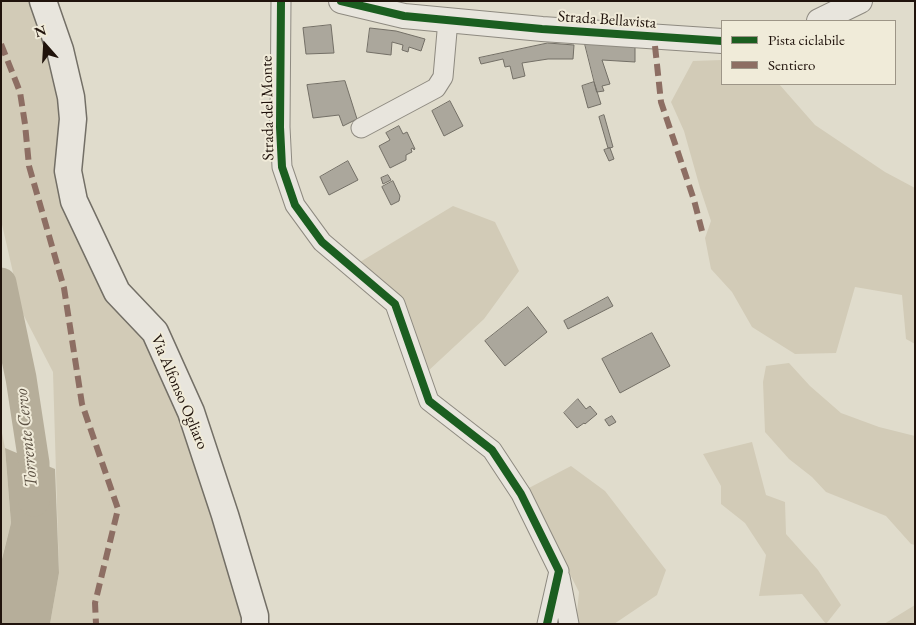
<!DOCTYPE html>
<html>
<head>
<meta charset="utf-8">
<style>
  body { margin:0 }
  #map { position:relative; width:916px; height:625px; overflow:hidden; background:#e0dccc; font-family:"EB Garamond",serif }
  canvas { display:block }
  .frame { position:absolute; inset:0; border:2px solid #20130c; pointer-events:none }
  .legend { position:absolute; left:721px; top:20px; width:175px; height:65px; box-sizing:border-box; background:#f0ebd9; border:1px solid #9d9587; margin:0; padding:6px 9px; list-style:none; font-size:15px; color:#20130c }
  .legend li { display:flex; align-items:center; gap:10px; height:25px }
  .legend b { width:25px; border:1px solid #9d9587 }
  .north { position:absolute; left:20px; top:20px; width:50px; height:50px; -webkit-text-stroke:4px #f0ebd9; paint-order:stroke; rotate:341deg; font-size:14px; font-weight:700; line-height:20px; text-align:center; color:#20130c }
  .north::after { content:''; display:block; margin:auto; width:18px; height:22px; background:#20130c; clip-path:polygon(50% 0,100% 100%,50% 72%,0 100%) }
</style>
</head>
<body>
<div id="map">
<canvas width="916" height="625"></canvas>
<div class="frame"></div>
<ul class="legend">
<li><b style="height:6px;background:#1b5e20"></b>Pista ciclabile</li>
<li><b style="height:6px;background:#8d6e63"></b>Sentiero</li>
</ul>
<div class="north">N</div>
</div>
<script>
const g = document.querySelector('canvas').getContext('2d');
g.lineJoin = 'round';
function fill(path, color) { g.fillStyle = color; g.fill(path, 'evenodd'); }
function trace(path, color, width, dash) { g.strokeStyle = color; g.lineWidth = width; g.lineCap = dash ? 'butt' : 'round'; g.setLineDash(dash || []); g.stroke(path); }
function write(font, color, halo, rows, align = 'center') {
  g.font = font + ' "EB Garamond",serif'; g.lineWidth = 4; g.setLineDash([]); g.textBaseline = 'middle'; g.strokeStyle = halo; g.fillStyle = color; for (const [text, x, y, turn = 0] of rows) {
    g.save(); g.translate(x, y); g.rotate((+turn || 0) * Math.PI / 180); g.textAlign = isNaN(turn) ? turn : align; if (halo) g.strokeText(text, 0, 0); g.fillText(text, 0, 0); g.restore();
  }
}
fill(new Path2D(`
  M1 1H31L49 52 59 97 61 115 56 169 147 340 181 416 243 616V624H50L59 573 53 372 22 312 1 220Z
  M722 60V84H779L815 125 885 172 915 188V344L906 339 902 295 855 287 836 353 795 354 752 327 732 292 711 269 705 238 711 221 700 188 684 131 671 102 693 61Z
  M453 206 495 222 519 271 484 319 427 372 402 300 360 262Z
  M789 363 810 386 841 413 879 427 915 436V545L911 544 886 516 826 492 812 477 789 459 765 432 763 382 766 366Z
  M1 428 5 448 11 523 2 558Z
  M752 442 766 495 785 502 786 534 818 570 841 605 826 624 802 594 759 596 766 555 745 523 721 504V486L703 454Z
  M571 466 605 491 666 570 657 595 614 624H576L579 592 527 489Z
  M915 605V624H884Z`), '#d2cbb7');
fill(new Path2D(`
  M5 448 55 469 59 573 50 624H1V563L11 523Z`), '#b6ae9a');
trace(new Path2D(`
  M1 283 21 378 34 463V501`), '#b6ae9a', 31);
const building = new Path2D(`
  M331 25 334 53 306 54 303 28Z
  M370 28 396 31 425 39 421 51 409 47 408 52 402 50 403 45 392 42 391 55 367 52Z
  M548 43 574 45 573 59H548L522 63 525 76 513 79 510 66 505 67 503 59 481 64 479 58Z
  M585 44 635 46V62L602 60 610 84 602 86 604 91 597 92Z
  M345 81 357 119 343 126 339 115 313 118 307 85Z
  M594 82 601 104 588 108 582 86Z
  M450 101 463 126 444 136 432 111Z
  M604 115 613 147 610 148H608L599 117Z
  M399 126 403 134 407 132 415 149 414 150 413 148 411 149 412 152 406 155V160L390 168 379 146 390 140 386 133Z
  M610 148 614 159 609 161 604 150Z
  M348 161 358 180 329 195 320 177Z
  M388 175 391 180 383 184 381 178Z
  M393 181 400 196 399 201 391 205 382 187Z
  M608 297 613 306 568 329 564 321Z
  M528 307 547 332 505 366 485 341Z
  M652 333 670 366 620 393 602 359Z
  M578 399 586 409 590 406 597 414 585 424 584 423 577 428 564 413Z
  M612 416 616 422 609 426 605 420Z`);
fill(building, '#aba79c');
trace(building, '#736f66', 1);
const minor = new Path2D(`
  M281 1 280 127 282 167 295 205 322 242 395 304 429 401 492 450 521 494 559 571 547 624
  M361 128 436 88 443 77 448 20
  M560 577 569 624`);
const tertiary = new Path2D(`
  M341 1 404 16 542 29 722 41
  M819 21 860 1`);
const secondary = new Path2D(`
  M43 1 60 50 71 97 73 119 68 171 74 201 117 292 155 332 191 412 225 515 255 616V624`);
trace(minor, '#8e8a80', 21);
trace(tertiary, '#8e8a80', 26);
trace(secondary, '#736f66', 29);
trace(minor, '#e8e5dd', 19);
trace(tertiary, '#e8e5dd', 24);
trace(secondary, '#e8e5dd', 26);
trace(new Path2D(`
  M1 44 20 92 25 124 29 166 64 288 82 404 118 509 95 603 96 624
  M655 46 661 102 694 200 702 231`), '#8d6e63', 6, [12, 6]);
trace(new Path2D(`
  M281 1 280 127 282 167 295 205 322 242 395 304 429 401 492 450 521 494 559 571 547 624
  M341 1 404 16 542 29 722 41`), '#1b5e20', 8);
write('16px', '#20130c', '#f0ebd9', [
  ["Strada Bellavista",607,20,4],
  ["Strada del Monte",268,108,-91],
  ["Via Alfonso Ogliaro",179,392,67]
]);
write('italic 18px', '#5b5042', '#f0ebd9', [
  ["Torrente Cervo",27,438,-96]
]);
</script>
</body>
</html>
